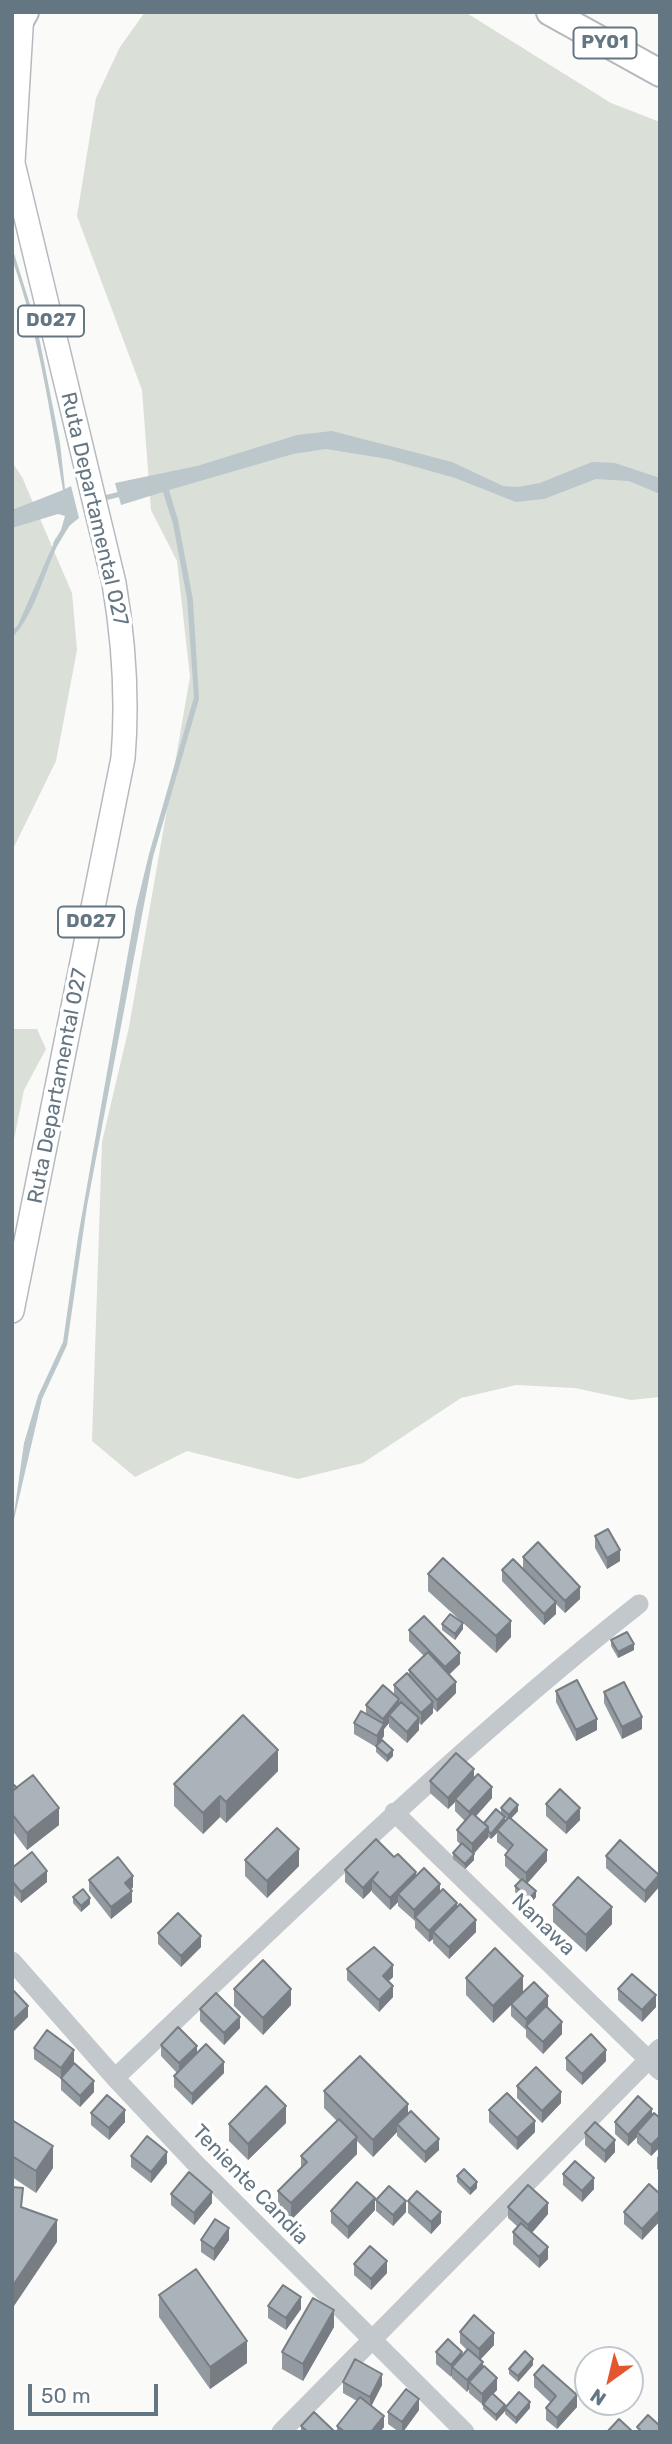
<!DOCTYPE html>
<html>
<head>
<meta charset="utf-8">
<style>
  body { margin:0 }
  #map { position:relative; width:672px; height:2444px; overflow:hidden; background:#fafaf8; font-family:Rubik,sans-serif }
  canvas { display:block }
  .frame { position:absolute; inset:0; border:14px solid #657683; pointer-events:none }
  .north { position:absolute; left:574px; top:2346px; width:70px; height:70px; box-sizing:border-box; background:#fff; border:2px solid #c1c8cd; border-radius:50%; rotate:214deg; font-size:19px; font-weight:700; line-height:28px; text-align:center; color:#657683 }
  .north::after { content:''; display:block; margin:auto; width:24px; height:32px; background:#e4572e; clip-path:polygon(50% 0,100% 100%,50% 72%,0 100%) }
  .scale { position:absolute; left:28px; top:2384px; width:130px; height:32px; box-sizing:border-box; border:4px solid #657683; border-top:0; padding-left:9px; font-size:21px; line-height:24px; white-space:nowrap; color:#657683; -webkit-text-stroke:5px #fff; paint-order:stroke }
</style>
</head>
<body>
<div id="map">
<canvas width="672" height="2444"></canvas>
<div class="frame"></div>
<div class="north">N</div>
<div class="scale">50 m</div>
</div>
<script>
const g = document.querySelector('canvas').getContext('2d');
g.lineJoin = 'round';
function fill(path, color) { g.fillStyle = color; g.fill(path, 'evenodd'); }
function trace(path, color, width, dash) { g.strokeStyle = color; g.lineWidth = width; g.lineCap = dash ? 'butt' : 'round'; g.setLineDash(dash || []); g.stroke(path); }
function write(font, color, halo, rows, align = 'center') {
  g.font = font + ' Rubik,sans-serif'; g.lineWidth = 7; g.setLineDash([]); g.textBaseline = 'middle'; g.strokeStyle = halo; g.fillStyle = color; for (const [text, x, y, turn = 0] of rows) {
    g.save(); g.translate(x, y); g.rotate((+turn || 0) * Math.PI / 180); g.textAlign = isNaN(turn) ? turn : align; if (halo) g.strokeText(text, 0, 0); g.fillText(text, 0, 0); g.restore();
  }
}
fill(new Path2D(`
  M145 12H465L611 103 660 122V1397L631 1400 575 1388 516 1385 461 1398 363 1463 298 1479 187 1451 135 1477 92 1441 102 1142 129 1027 190 677 177 561 151 510 142 390 77 216 96 98 120 47Z
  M12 462 22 477 72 593 77 650 56 761 12 851Z
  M12 1029H37L46 1049 24 1090 12 1149Z`), '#dadfd7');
fill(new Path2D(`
  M12 247 37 327 60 443 65 489 71 486 79 518 64 530H61L65 516 58 514 12 528V510L63 490C50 411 39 335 12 259Z
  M332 431 452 462 503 486 518 487 540 483 592 462 615 463 660 478V494L629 481 596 479 544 499 516 502 455 478 388 459 326 449 293 454 169 490 178 520 193 600 199 699 153 857 87 1206 67 1345 42 1399 12 1528 24 1443 38 1396 63 1342 78 1237 136 908 149 854 194 697 187 598 173 524 163 492 121 505 115 483 197 466 297 435Z
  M56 538 60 540C43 573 37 611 12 638V631L18 625Z`), '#bbc7cb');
trace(new Path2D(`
  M100 499 125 493
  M56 543 67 525`), '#bbc7cb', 5);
const major = new Path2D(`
  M12 159 114 583C124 642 128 698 123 758L12 1311
  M13 162 22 12`);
const highway = new Path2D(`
  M550 12 660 73
  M20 21 25 12`);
trace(major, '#b5babe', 26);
trace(highway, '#b4b9bd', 30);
trace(new Path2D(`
  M394 1812 660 2071
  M12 1961 115 2078 195 2163 465 2432
  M115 2078C286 1916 454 1750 639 1604
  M281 2432 660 2048`), '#c3c8cc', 19);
trace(major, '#fff', 23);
trace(highway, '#fff', 26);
fill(new Path2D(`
  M595 1536 620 1561 607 1569 595 1548Z
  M523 1557 580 1599 565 1613 556 1604V1614L544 1625 502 1581V1570L523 1568Z
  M428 1574 511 1637 496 1653 428 1591Z
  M442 1624 463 1629 455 1640 442 1630Z
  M409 1630 460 1664 449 1675 456 1693 437 1712 433 1708V1713L421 1725 419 1723V1730L407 1743 389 1727V1723L384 1729V1736L380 1741 393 1756 387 1762 376 1752V1747L354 1734V1723L366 1714V1705L394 1695V1685L409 1675V1670L424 1656 409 1641Z
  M611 1640 634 1650 618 1658 611 1646Z
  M556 1691 597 1730 576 1741 556 1702Z
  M604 1692 642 1729 622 1739 604 1703Z
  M278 1771 226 1823 220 1817 203 1834 174 1806V1784Z
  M474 1778 492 1798 476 1816 484 1823 505 1821 507 1819 501 1814V1808L518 1811 511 1819 547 1861 527 1883 536 1897 529 1905 515 1892V1886L520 1880 505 1866V1855L508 1851 497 1842V1833L491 1839 488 1837 474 1854V1860L465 1869 453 1859V1853L461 1845 457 1841V1830L465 1821 455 1811V1802L448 1809 430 1793V1781Z
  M12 1786 17 1788 59 1825 27 1850 12 1830Z
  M546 1804 580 1820 566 1834 546 1816Z
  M606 1856 659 1887 645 1903 606 1868Z
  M394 1857 416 1876 440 1892 457 1907 476 1932 449 1959 433 1943V1939L429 1942 415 1928V1921L398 1906V1902L390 1910 372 1892V1890L363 1899 345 1882V1870Z
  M245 1860 299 1866 267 1898 245 1876Z
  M12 1868 47 1882 21 1903 12 1893Z
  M89 1880 133 1887 131 1890 132 1902 111 1919 89 1891Z
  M73 1897 90 1904 81 1912 73 1903Z
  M553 1905 612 1924 586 1952 553 1922Z
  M158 1933 201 1947 181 1967 158 1944Z
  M347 1969 393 1977 388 1981 393 1997 379 2012 347 1980Z
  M466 1978 523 1992 548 2008 562 2034 543 2054 526 2037V2030L511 2016V2005L493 2023 466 1995Z
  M234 1989 291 2005 263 2035 234 2006Z
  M618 1989 656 2007 642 2022 618 2000Z
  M200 2009 240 2028 224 2045 200 2021Z
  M161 2045 197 2053 224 2073 192 2105 174 2087V2076L177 2073 161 2056Z
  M34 2048 74 2062 65 2074 94 2092 80 2107 61 2090V2079L34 2059Z
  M566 2058 606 2061 582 2085 566 2070Z
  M517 2086 561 2103 542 2123 517 2098Z
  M324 2091 408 2113 439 2150 425 2163 397 2136V2132L373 2157 357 2141V2154L291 2220 278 2208V2191L301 2168V2156L337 2121 324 2108Z
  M489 2110 535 2132 517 2150 489 2122Z
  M91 2113 125 2122 109 2140 91 2125Z
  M652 2115 660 2118V2147L651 2156 637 2143V2137L628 2146 615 2134V2122Z
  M12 2120 53 2168 36 2193 12 2177Z
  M286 2123 248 2160 229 2141V2124Z
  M585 2133 615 2152 605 2163 585 2145Z
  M660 2155V2171L657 2169V2157Z
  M131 2156 167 2163 151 2183 131 2167Z
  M563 2174 594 2189 582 2202 563 2185Z
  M457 2176 477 2188 470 2195 457 2182Z
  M171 2194 212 2203 194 2225 171 2205Z
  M660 2194V2221L642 2240 624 2224V2212Z
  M376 2200 406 2212 393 2226 376 2211Z
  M408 2201 441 2223 431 2234 408 2213Z
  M508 2207 548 2214 532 2233 548 2259 539 2268 513 2244V2232L518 2227 508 2218Z
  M375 2210 348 2239 331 2223V2211Z
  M201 2240H229L214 2261 201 2252Z
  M354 2264 387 2273 371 2290 354 2275Z
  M159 2295 247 2363 210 2389 159 2317Z
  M268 2306 301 2309 286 2330 268 2318Z
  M334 2327 303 2381 282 2369V2352Z
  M460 2332 494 2345 480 2360 483 2367 497 2390 493 2394 505 2408H530L516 2424 505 2414V2411L496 2421 483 2409V2405L469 2393V2389L467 2392 452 2378V2375L451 2377 436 2364V2352L462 2356 467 2350 460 2343Z
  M533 2365 518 2382 509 2374V2369Z
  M534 2375 577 2407 557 2429 546 2420V2408L551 2403 534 2387Z
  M343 2382 382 2385 371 2406 384 2427 380 2432H337V2426L357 2401 343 2393Z
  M419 2410 403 2432H399L388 2424V2412Z
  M301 2426 335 2432H301Z`), '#929a9f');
fill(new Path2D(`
  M620 1550V1561L607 1569V1558Z
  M580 1587V1599L565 1613V1601Z
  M556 1602V1614L544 1625V1614Z
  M511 1621V1637L496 1653V1636Z
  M463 1623V1629L455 1640V1634Z
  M634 1644V1650L618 1658V1652Z
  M460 1653V1664L445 1678V1667Z
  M456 1682V1693L437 1712V1700Z
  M399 1699V1710L389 1715V1723L384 1729V1736L377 1747V1736L383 1725V1719Z
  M433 1702V1713L421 1725V1713Z
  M642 1717V1729L622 1739V1727Z
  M419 1718V1730L407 1743V1732Z
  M597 1719V1730L576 1741V1730Z
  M278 1750V1771L226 1823V1802Z
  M393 1750V1756L387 1762V1756Z
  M474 1769V1780L455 1799V1802L448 1809V1798Z
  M492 1787V1798L469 1824V1812Z
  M220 1796V1817L203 1834V1813Z
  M518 1805V1811L509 1820V1815Z
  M59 1808V1825L27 1850V1833Z
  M580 1808V1820L566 1834V1823Z
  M505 1817V1823L497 1830V1833L491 1839V1834Z
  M488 1827V1838L472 1855V1844Z
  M299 1849V1866L267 1898V1881Z
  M547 1850V1861L526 1885V1873Z
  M474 1854V1860L465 1869V1864Z
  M47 1871V1882L21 1903V1892Z
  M378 1872 372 1880V1890L363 1899V1888Z
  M416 1872V1883L398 1894V1902L390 1910V1898Z
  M659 1875V1887L645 1903V1891Z
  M133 1876V1887L125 1894V1883Z
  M440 1884V1896L415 1917 414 1921V1910Z
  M132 1891V1902L111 1919V1907Z
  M536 1891V1897L529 1905V1899Z
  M90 1898V1904L81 1912V1906Z
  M457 1903V1914L433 1932V1939L429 1942V1931Z
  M612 1907V1924L586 1952V1935Z
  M476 1920V1932L449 1959V1947Z
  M201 1936V1947L181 1967V1956Z
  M393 1965V1977L383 1987V1976Z
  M523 1976V1993L493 2023V2006Z
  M393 1986V1997L379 2012V2000Z
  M291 1989V2005L263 2035V2018Z
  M656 1995V2007L642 2022V2010Z
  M548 1996V2008L528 2028 526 2026V2030V2019Z
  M28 2006V2017L12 2033V2021Z
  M240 2017V2028L224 2045V2033Z
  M562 2022V2034L543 2054V2042Z
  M197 2046V2057L179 2075V2063Z
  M74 2050V2062L61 2079V2068Z
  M606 2050V2061L582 2085V2074Z
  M224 2062V2073L192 2105V2094Z
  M94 2081V2092L80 2107V2096Z
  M561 2092V2103L542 2123V2111Z
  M408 2104V2121L397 2124V2132L373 2157V2140Z
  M286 2106V2123L248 2160V2144Z
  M652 2109V2120L637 2132V2137L628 2146V2135Z
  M125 2110V2122L109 2140V2128Z
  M535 2121V2132L517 2150V2138Z
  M660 2136V2147L651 2156V2145Z
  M357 2137V2154L291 2220V2203Z
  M439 2139V2150L425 2163V2152Z
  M615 2140V2152L605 2163V2151Z
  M53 2146V2168L36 2193V2171Z
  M167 2152V2163L151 2183V2172Z
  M594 2178V2189L582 2202V2191Z
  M477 2182V2188L470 2195V2189Z
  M212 2192V2203L194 2225V2213Z
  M375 2198V2210L348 2239V2227Z
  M406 2201V2212L393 2226V2215Z
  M548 2203V2214L528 2237V2225Z
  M660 2210V2221L642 2240V2229Z
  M441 2212V2223L431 2234V2222Z
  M57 2220V2242L12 2309V2287Z
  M229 2228V2240L214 2261V2249Z
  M548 2247V2259L539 2268V2257Z
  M387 2261V2273L371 2290V2279Z
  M301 2297V2309L286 2330V2318Z
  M334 2310V2327L303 2381V2364Z
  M494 2333V2345L479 2361V2349Z
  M247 2341V2363L210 2389V2367Z
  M462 2352V2364L452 2367V2375L451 2377V2365Z
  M533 2359V2365L518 2382V2376Z
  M483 2362V2374L469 2382V2389L467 2392V2380Z
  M382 2374V2385L370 2409V2397Z
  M497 2378V2390L482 2406V2394Z
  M577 2395V2407L557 2429V2418Z
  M419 2399V2410L403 2432H402V2422Z
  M530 2402V2408L516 2424V2418Z
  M505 2405V2411L496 2421V2415Z
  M384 2416V2427L380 2432H371Z`), '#777d82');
const building = new Path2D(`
  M608 1529 620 1550 607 1558 595 1536Z
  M538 1542 580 1587 565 1601 523 1557Z
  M443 1558 511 1621 496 1636 428 1574Z
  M513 1559 556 1602 544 1614 502 1570Z
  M450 1614 463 1623 455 1634 442 1624Z
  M424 1616 460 1653 445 1667 409 1630Z
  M627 1632 634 1644 618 1652 611 1640Z
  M428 1652 456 1682 437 1700 409 1670Z
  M407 1673 433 1702 421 1713 394 1685Z
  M577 1680 597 1719 576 1730 556 1691Z
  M624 1682 642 1717 622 1727 604 1692Z
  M383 1685 399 1699 383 1719 366 1705Z
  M401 1702 419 1718 407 1732 389 1715Z
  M361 1711 384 1724 377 1736 354 1723Z
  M243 1715 278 1750 226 1802 220 1796 203 1813 174 1784Z
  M382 1740 393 1750 387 1756 376 1746Z
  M456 1753 474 1769 448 1798 430 1781Z
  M478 1774 492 1787 469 1812 455 1799Z
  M33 1775 59 1808 27 1833 12 1814V1791Z
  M14 1785 17 1788 12 1791V1786Z
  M560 1789 580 1808 566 1823 546 1804Z
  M510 1798 518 1805 509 1815 501 1808Z
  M496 1809 505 1817 491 1834 488 1831V1827L484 1823Z
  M472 1813 488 1827 472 1844 457 1830Z
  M509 1817 547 1850 526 1873 505 1855 513 1845 497 1830Z
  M277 1828 299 1849 267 1881 245 1860Z
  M376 1839 394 1857 398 1854 416 1872 390 1898 372 1880 378 1872 363 1888 345 1870Z
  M620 1840 659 1875 645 1891 606 1856Z
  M462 1843 474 1854 465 1864 453 1853Z
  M32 1852 47 1871 21 1892 12 1881V1868Z
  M118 1857 133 1876 125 1883 132 1891 111 1907 89 1880Z
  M424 1868 440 1884 414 1910 398 1894Z
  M578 1877 612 1907 586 1935 553 1905Z
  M522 1879 536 1891 529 1899 515 1886Z
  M83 1889 90 1898 81 1906 73 1897Z
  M443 1889 457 1903 429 1931 415 1917Z
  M460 1904 476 1920 449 1947 433 1932Z
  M178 1913 201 1936 181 1956 158 1933Z
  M374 1947 393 1965 383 1976 393 1986 379 2000 347 1969Z
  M495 1948 523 1976 493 2006 466 1978Z
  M263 1960 291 1989 263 2018 234 1989Z
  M632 1974 656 1995 642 2010 618 1989Z
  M534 1982 548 1996 526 2019 511 2004Z
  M12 1989 28 2006 12 2021Z
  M216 1993 240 2017 224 2033 200 2009Z
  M546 2006 562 2022 543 2042 526 2026Z
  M178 2027 197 2046 179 2063 161 2045Z
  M47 2030 74 2050 61 2068 34 2048Z
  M591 2034 606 2050 582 2074 566 2058Z
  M206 2044 224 2062 192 2094 174 2076Z
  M360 2056 408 2104 373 2140 324 2091Z
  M74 2063 94 2081 80 2096 61 2078Z
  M536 2067 561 2092 542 2111 517 2086Z
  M266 2086 286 2106 248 2144 229 2124Z
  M507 2093 535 2121 517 2138 489 2110Z
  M107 2095 125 2110 109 2128 91 2113Z
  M638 2096 652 2109 628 2135 615 2122Z
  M411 2111 439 2139 425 2152 397 2124Z
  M654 2113 660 2118V2136L651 2145 637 2132Z
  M339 2119 357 2137 291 2203 278 2191 307 2162 301 2156Z
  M12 2120 53 2146 36 2171 12 2156Z
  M595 2122 615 2140 605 2151 585 2133Z
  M147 2136 167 2152 151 2172 131 2156Z
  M575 2161 594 2178 582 2191 563 2174Z
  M464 2169 477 2182 470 2189 457 2176Z
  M189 2172 212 2192 194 2213 171 2194Z
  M357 2182 375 2198 348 2227 331 2211Z
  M649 2184 660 2194V2210L642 2229 624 2212Z
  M528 2185 548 2203 528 2225 508 2207Z
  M389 2186 406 2201 393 2215 376 2200Z
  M12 2187 23 2188 21 2207 57 2220 12 2287Z
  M417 2191 441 2212 431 2222 408 2201Z
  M215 2219 229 2228 214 2249 201 2240Z
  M521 2223 548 2247 539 2257 513 2232Z
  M370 2246 387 2261 371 2279 354 2264Z
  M196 2269 247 2341 210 2367 159 2295Z
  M283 2285 301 2297 286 2318 268 2306Z
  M313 2298 334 2310 303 2364 282 2352Z
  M474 2315 494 2333 479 2349 460 2332Z
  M448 2339 462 2352 451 2365 436 2352Z
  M468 2349 483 2362 467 2380 452 2367Z
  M525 2351 533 2359 518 2376 509 2369Z
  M355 2359 382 2374 370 2397 343 2382Z
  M543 2365 577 2395 557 2418 546 2408 556 2396 534 2375Z
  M484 2366 497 2378 482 2394 469 2382Z
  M406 2389 419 2399 402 2422 388 2412Z
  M519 2392 530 2402 516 2418 505 2408Z
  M492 2393 505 2405 496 2415 483 2404Z
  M360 2397 384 2416 371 2432H345L337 2426Z
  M314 2412 335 2432H308L301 2426Z
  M648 2415 660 2426V2432H642L637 2427Z
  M619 2419 633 2432H607Z`);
fill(building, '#aab3b9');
trace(building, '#777d82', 2);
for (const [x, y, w] of [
  [605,43,63],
  [51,321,66],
  [91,922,66]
]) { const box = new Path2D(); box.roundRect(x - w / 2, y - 15.5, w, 31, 5); g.fillStyle = '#fff'; g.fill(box); trace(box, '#657683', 2); }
write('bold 19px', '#657683', null, [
  ["PY01",605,43],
  ["D027",51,321],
  ["D027",91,922]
]);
write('21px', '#657683', '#fff', [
  ["Ruta Departamental 027",94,509,77],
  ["Ruta Departamental 027",58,1086,-79],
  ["Nanawa",543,1925,44],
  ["Teniente Candia",250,2185,46]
]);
</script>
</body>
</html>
